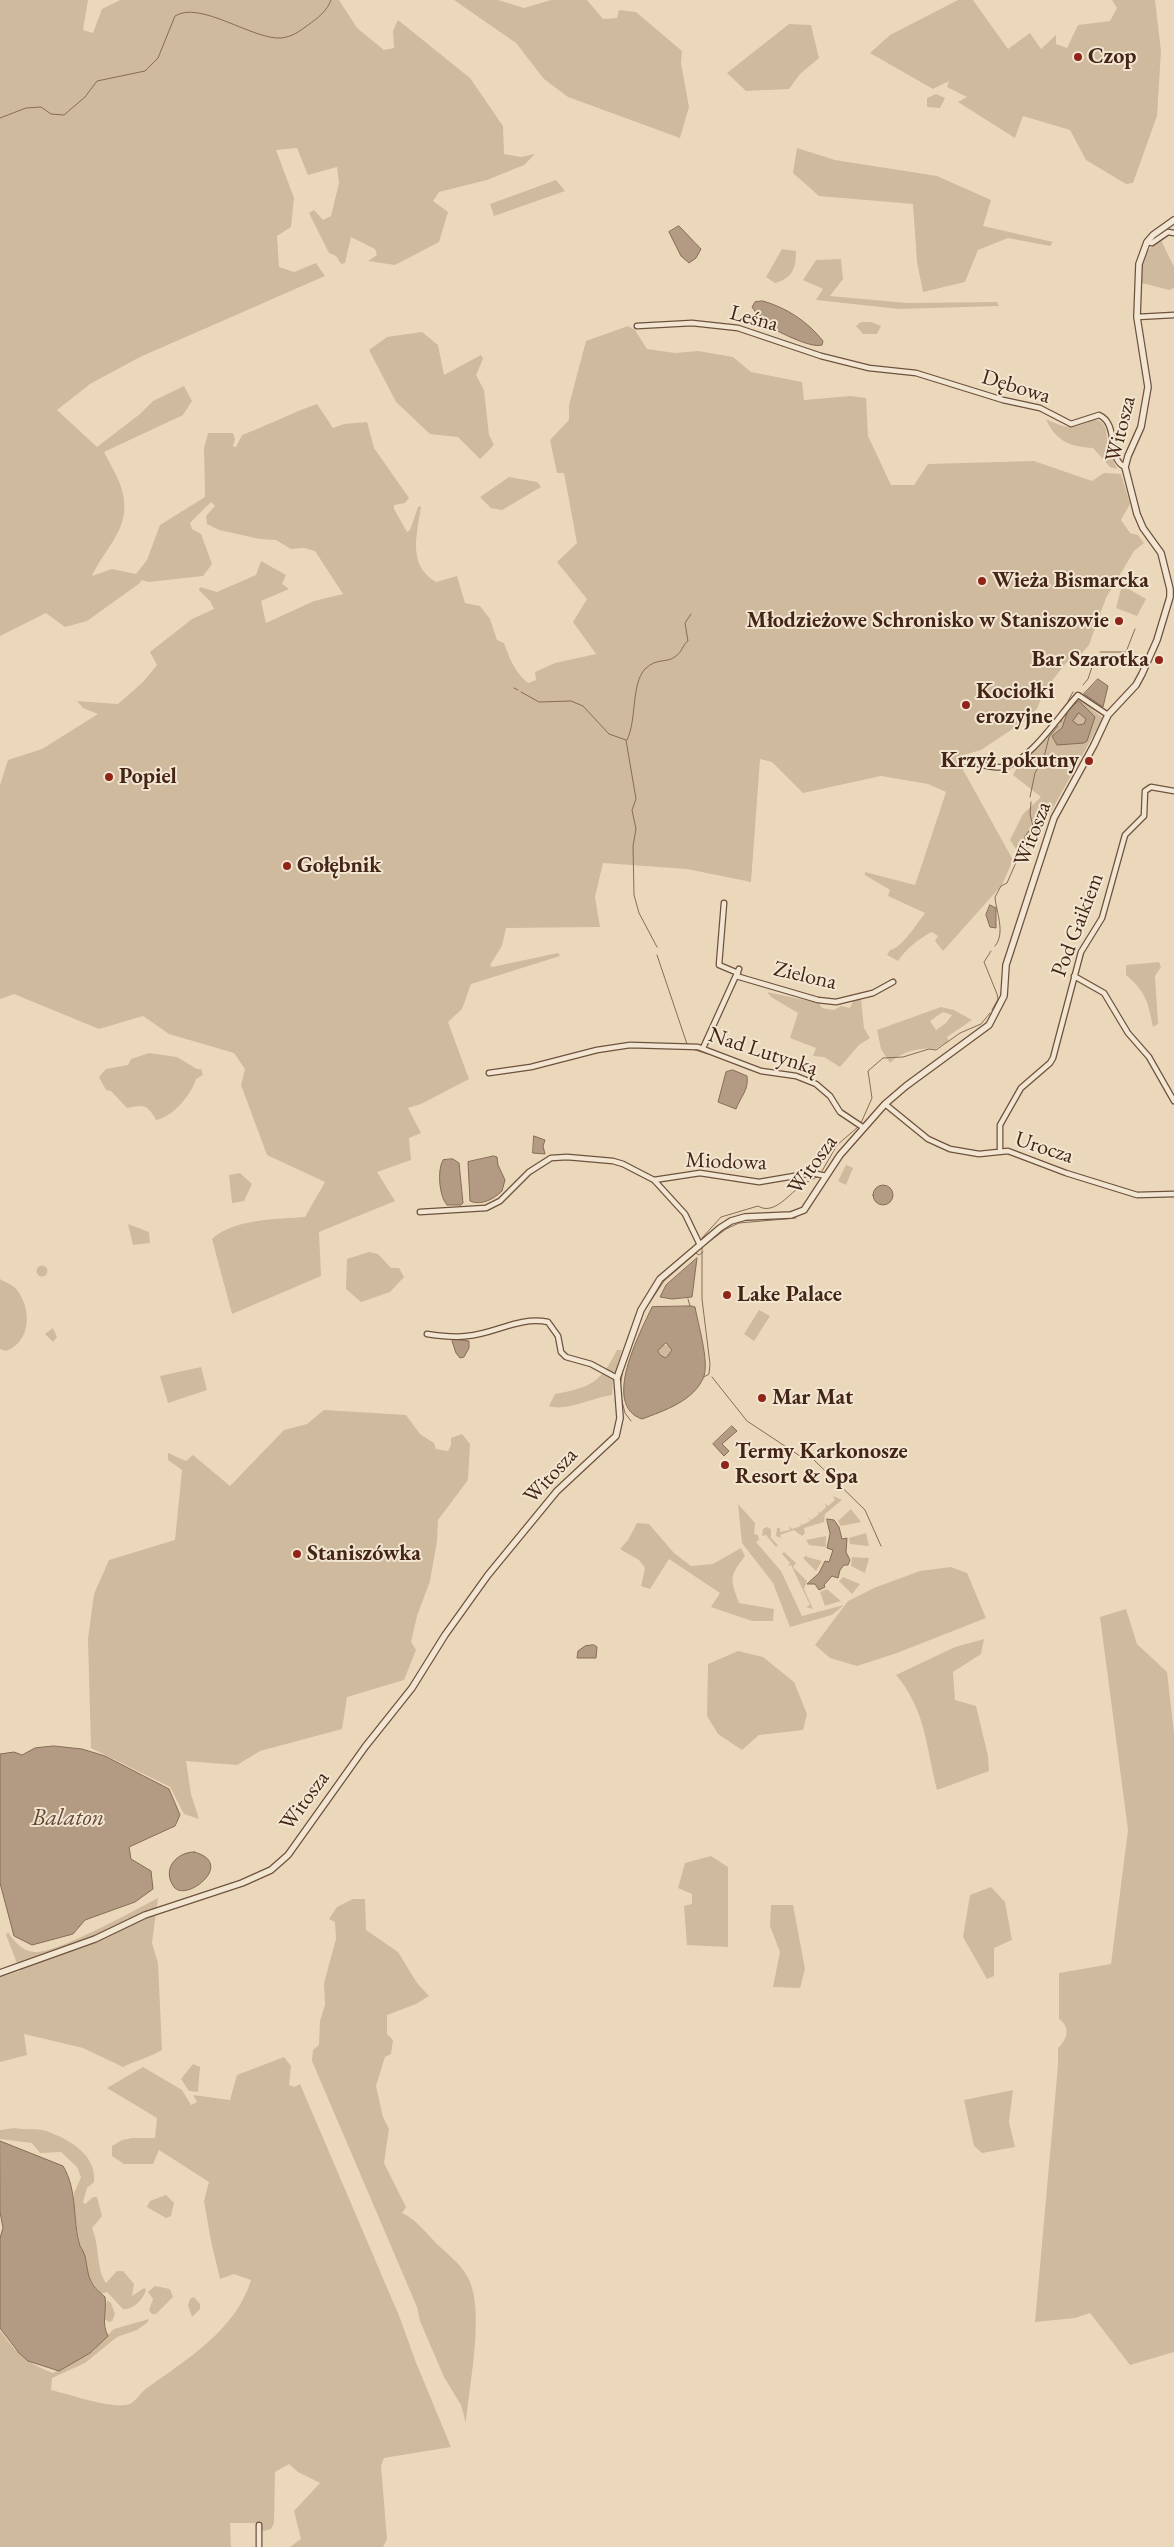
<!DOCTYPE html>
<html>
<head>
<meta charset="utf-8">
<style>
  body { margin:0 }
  canvas { display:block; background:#ebd8ba }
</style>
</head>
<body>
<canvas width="1174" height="2547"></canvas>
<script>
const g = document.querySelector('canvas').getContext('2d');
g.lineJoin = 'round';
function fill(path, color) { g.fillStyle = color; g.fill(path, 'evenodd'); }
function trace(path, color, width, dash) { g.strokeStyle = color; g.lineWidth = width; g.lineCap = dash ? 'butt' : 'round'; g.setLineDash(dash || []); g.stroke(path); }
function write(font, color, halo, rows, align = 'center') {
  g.font = font + ' "EB Garamond",serif'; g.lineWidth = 4; g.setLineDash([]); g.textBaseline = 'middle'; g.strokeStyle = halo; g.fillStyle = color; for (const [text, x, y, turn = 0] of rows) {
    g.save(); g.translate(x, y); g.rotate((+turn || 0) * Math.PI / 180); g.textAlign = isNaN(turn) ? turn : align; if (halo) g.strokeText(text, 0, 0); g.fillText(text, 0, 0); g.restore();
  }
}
fill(new Path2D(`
  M0 0H88L83 30 93 33 102 9 120 0H339L357 28 384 50 394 48 393 31 398 20 470 78 503 126 504 154 521 157 535 154 524 165 487 180 439 192 433 201 448 212 439 242 395 265 368 261 377 255 375 249 351 237 345 263 341 264 336 256 329 253 309 213 314 210 323 220 331 216 339 183 337 167 308 175 297 148 276 150 294 198 291 227 277 236 279 267 294 272 316 263 325 276 140 357 90 384 57 410 97 447 140 414 153 401 184 386 192 401 183 415 104 452C109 462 116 473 120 484 135 526 108 542 92 576L112 569 136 574 147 560 160 525 205 497 204 448 208 433H233L235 439 233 446 236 447 242 435C268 425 291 413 317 404L333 428 344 424 367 422 374 448 409 498 405 503 394 505V509L407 532 410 530 418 507 421 506C417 535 407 565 436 582L457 576 465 603 480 606 490 619 497 640 504 643C509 657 515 673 528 683L536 680 535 672 555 663 596 654 573 622 587 599 557 562 577 543 564 473H557L550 440 569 420V405L586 341 628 326 635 330 647 349 675 353 698 351 733 357 751 372 802 382 804 400 850 396 866 398 868 436 891 485H914L928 464 1034 461 1092 481 1104 473 1121 474 1130 504 1121 520 1130 533 1138 535 1144 543 1134 551 1106 598 1089 645 1076 660 1066 663 1044 691 1037 709 1023 722 981 750 956 757 1013 860 1002 885 943 951 935 941 938 936 932 932C919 938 906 949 898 961L887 955 890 950C901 949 918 922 925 913L888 896 890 890 865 875V872L915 885 946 792 928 784 881 776 803 793 772 762 760 759 751 882 687 869 603 863 595 897 600 927 506 928 502 946 490 965 492 967 558 953 560 956 471 984 462 1009 448 1022 469 1079 421 1104 408 1108 421 1133 409 1138 411 1160 377 1172 395 1201 319 1232 321 1276 232 1314 212 1239C232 1219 278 1219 305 1217L325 1182 267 1155 241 1085 245 1069 234 1053 169 1034 143 1016 99 1029 14 994 0 999V785L8 760 42 749 98 714 83 708 77 701 118 704 143 682 157 665 150 652 192 619 214 609 210 601 199 590 200 587 217 592 256 575 261 561 286 575 282 584 289 589 261 601 266 623 314 601 343 594 315 551 304 548 291 549 276 540 260 539 219 530 207 524 206 516 215 506 211 502 190 523 192 529 201 534 212 564 203 576 149 582 141 580 140 583 87 621 65 627 46 613 0 636Z
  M454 0H498L524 8 551 0H587L603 19 617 18 619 10 636 12 682 51 681 63 689 107 680 138 568 97 544 79 516 43Z
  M958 0H973L1008 49 1030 33 1041 49 1056 35V44L1067 48 1078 25 1110 21 1117 8 1112 0H1155L1161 51 1157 116 1133 183 1126 184 1086 160 1070 130 1023 116 1015 138 958 102 967 97 947 87 949 81 933 89 870 53 890 35Z
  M789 24 811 25 819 58 800 74 789 89 746 91 727 73Z
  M936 94 945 98 940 108 927 107V98Z
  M797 148 835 160 937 176 991 200 983 226 1053 242 1050 246 1008 238 978 250 965 282 923 292 917 262 913 204 819 196 793 173Z
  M556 180 565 191 494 216 490 204Z
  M1161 240 1174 267V288L1169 290 1142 283C1142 263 1142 251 1161 240Z
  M782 249 796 251C796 268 793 278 775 283L766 277Z
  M841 259 843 279 830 296 907 303 997 302 999 306 899 309 816 300 823 289 803 280 816 260Z
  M861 322H871L881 326 877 334H863L856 326Z
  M422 332 438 345 444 375 481 355 483 359 476 375 484 390 489 435 494 445 480 459 458 437 430 434 396 402 369 350 387 337Z
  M1046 419C1068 430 1073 429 1095 419L1102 422 1106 429 1108 448 1117 469 1110 467 1093 448C1071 447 1055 441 1046 419Z
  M509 477 537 482 541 487 502 510 491 508 480 497Z
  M1122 585 1146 599 1137 616 1116 608Z
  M1080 700 1103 718 1044 824 1022 858 1010 840 1023 814 1041 797 1013 775 1019 764 1047 735 1074 703Z
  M1159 962 1161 967 1155 976 1158 1024 1153 1027C1148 1002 1146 992 1126 975V965Z
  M767 992 819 1003 822 1008 834 1010 841 1006 850 1008 853 1001 861 999 864 1028 870 1038 859 1045 840 1067 824 1057 813 1056 816 1048 790 1038 798 1013 771 997Z
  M941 1007 954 1010 972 1020 947 1037 949 1041 935 1049C921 1047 900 1052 890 1063L881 1049 877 1030ZM943 1012 952 1015 946 1023 936 1030 930 1021Z
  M149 1053 177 1057 197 1069H201L203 1075 196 1079C191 1095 173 1117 156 1120 147 1103 143 1105 127 1108L111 1091 106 1090 99 1077 106 1069 128 1065 131 1059Z
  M846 1165 853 1168 846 1185 838 1181Z
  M240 1173 252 1184 244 1201 232 1203 229 1175Z
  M128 1224 149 1232 150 1243 133 1245Z
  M369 1252 378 1254 391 1268H399L404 1277 390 1292 361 1302 346 1289 347 1259Z
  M36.5 1271a5.5 5.5 0 1 1 11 0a5.5 5.5 0 1 1-11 0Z
  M0 1279C5 1282 13 1285 17 1290 32 1309 31 1342 6 1351L0 1349Z
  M759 1310 770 1316 754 1341 744 1334Z
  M53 1328 57 1337 53 1342 45 1334Z
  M659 1351a6 6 0 1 1 12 0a6 6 0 1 1-12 0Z
  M617 1350H622L613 1382 612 1395C595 1397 565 1412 549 1406L555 1394C592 1387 600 1383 617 1350Z
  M201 1367 207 1390 168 1403 160 1376Z
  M324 1410 406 1415 420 1434 434 1443 436 1449 448 1451 451 1445V1438L462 1434 470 1444 468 1480 438 1520 437 1541 430 1581 417 1616 411 1642 416 1650 404 1680 347 1697 342 1729 260 1751 237 1765 186 1761 191 1794 199 1819 184 1814 170 1787 91 1748 88 1639 94 1594 109 1560 175 1540 182 1470 168 1460V1453L186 1461 193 1455 230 1486 284 1430 307 1424Z
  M833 1496 842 1500 825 1514 824 1522 804 1528 805 1533 802 1536 794 1530 780 1535 781 1538 776 1536 777 1528H780V1532L790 1530 789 1526 792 1529 801 1526 800 1522 802 1525 810 1521 808 1517 811 1520 819 1514 817 1511 820 1513 826 1507 825 1503 828 1506 835 1500Z
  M738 1504 755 1523 754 1534 758 1535 759 1540 756 1542 781 1571 802 1616 844 1605 832 1615 790 1627 773 1583 742 1543Z
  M851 1509 861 1522 841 1526 838 1521Z
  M637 1523 649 1524 674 1553 691 1566 713 1564 741 1548 745 1556C729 1577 730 1578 739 1603L774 1609 773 1621H752L711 1607 720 1593 669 1559 650 1589 641 1586 645 1568 639 1560 620 1549 628 1540Z
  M767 1527 771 1529V1538L778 1545 776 1547 766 1535 762 1536 763 1529Z
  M866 1533 869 1546 850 1544 849 1538Z
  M826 1536V1547L809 1545 806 1540Z
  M784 1552 796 1563 793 1567 807 1581 804 1589 813 1609 806 1607 810 1605 791 1565 788 1566 790 1563 782 1554Z
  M807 1555V1557L822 1561 816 1571 803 1558Z
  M852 1557 869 1558 865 1573 851 1566Z
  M951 1567 967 1573 986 1618 897 1653 857 1666 830 1658 815 1645 848 1601 874 1588 920 1571Z
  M843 1577 860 1584 852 1594 839 1581Z
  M827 1589 841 1601 825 1606 820 1592Z
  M1126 1609 1137 1644 1167 1672 1174 1733V2352L1130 2365 1090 2313 1075 2318 1035 2322 1058 2065V2048C1067 2040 1071 2027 1059 2019V1973L1111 1964 1128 1830 1100 1617Z
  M984 1639 981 1654 953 1672 955 1700 976 1706 988 1756 989 1771 937 1790C926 1747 926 1710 896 1675L955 1647Z
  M738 1651 763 1657 794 1682 807 1714 803 1730 759 1735 742 1750 718 1734 707 1716 708 1664Z
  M711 1856 728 1867V1947L687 1945 684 1906 692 1904V1894L678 1888 685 1863Z
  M991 1887 1005 1902 1012 1940 994 1948V1976L987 1979 963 1937 970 1895Z
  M158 1898 152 1943 158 1963 162 2050C149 2058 136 2060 123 2067L83 2048 24 2034 27 2055 0 2062V1977L20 1971 6 1935 8 1932C14 1941 22 1951 34 1952 56 1954 135 1910 158 1898Z
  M353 1899H365L366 1930 398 1952 417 1983 429 1996 416 2004 387 2015V2034L393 2040 391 2054 385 2057 376 2086 383 2117 389 2129 384 2163 406 2207 402 2213C416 2219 425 2232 436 2243 446 2253 460 2263 467 2276 486 2307 469 2385 466 2423L461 2405 444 2377 420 2321 417 2307 312 2061 313 2050 319 2045 320 2021 325 2005 324 1983 336 1939 335 1922 329 1919 337 1907Z
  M771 1905H793L805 1969 800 1988 773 1987 780 1952 770 1926Z
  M284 2057 291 2066 289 2085 294 2087 300 2084 400 2318 415 2360 451 2447 384 2458 381 2466 387 2539 383 2547H290L301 2539 294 2511 320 2483 298 2472 289 2464 275 2472 274 2523 271 2529 260 2532V2523H230L231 2547H0V2330C17 2354 25 2362 53 2373L90 2353 114 2329 149 2319 147 2323 137 2330 117 2337 85 2363 52 2378 51 2390C69 2394 113 2410 130 2404 136 2401 141 2392 147 2388 186 2360 236 2330 251 2280L234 2274 220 2279 211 2241 204 2201 209 2182 159 2150 153 2164H124L112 2156V2146L122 2140 132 2138H155L157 2118 107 2088 143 2067 182 2090 191 2105 197 2102 193 2095 230 2100 237 2075Z
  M193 2064 200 2067 198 2092 189 2091 181 2079Z
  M1013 2090 1009 2122 1015 2147 982 2153 974 2146 964 2100Z
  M14 2128C24 2130 37 2128 46 2131 69 2139 97 2155 94 2182L87 2188 83 2202 85 2204 93 2197H97L102 2216 92 2228C100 2246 96 2269 106 2283L117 2271H123L134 2284 132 2296 144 2288 146 2290C143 2300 133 2310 123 2309L107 2292 101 2294 87 2275 85 2255 80 2246 74 2212V2193L81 2177 77 2167 61 2152 40 2153 32 2143 0 2139V2130Z
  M166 2195 174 2203 171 2216 166 2218 147 2207 150 2201Z
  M155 2286 170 2289 173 2297 156 2314H152L149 2310 153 2299 148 2292Z
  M194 2297 200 2304V2309L192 2317 188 2305 190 2299Z
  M107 2300 111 2303 115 2314 112 2321 109 2322 104 2319Z`), '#cfba9e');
const water = new Path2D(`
  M679 226 701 249 696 258 689 263 681 256 669 232Z
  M763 301C787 308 807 321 823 341L822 345C811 349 774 330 764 323 759 319 756 312 752 307L755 302Z
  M1098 679 1108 686 1103 707 1084 694Z
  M1079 701 1095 717 1087 741 1084 743 1057 745 1052 736 1062 728 1068 710ZM1079 713 1086 719 1084 724 1078 725 1073 721Z
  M990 905 996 908V928L990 927 986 915Z
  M733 1070 747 1076C749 1090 741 1096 736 1109L718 1102 726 1072Z
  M534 1136 545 1140 543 1146 545 1154 533 1153Z
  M494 1156 497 1157 498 1165 505 1180 502 1191C494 1199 481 1206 470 1201L468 1162Z
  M453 1159 459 1163 463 1203 461 1205H447C439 1196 437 1170 443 1160Z
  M873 1195a10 10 0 1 1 20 0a10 10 0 1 1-20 0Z
  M697 1258 692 1297 672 1299 660 1297 666 1285Z
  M691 1306 695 1307C698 1324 709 1360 704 1376 695 1401 663 1411 642 1419 601 1405 640 1333 652 1307ZM666 1343 672 1350 666 1358 660 1355 658 1351Z
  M454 1339 469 1341V1348L464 1357 460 1358 456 1353 452 1341Z
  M732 1426 737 1431 722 1444 729 1451 724 1456 713 1444Z
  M827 1519 834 1520 839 1527 842 1539 847 1538 846 1552 850 1560 848 1565H844L840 1570 838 1578 832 1576 824 1585 825 1587 819 1590 815 1584H807L819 1573 825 1561 829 1562 833 1550 827 1548 830 1534Z
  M594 1645 597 1647 596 1658H577L578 1651 585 1646Z
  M54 1746 82 1749 105 1756 169 1789 180 1815 175 1826 129 1847 131 1859 151 1871 153 1889 135 1902 85 1920 73 1934 32 1945 14 1936 0 1883V1754L14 1752 22 1755 35 1748Z
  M194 1852C237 1863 186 1903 174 1887 161 1869 177 1852 194 1852Z
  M0 2141 63 2166C78 2191 72 2219 80 2246 82 2249 84 2253 85 2256 89 2276 87 2282 105 2297 107 2312 101 2323 108 2336L90 2353 59 2371 28 2361 19 2353 0 2328V2238L3 2228 0 2212Z`);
fill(water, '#b29b82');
trace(water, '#866c56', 1);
trace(new Path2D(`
  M0 118 26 108 41 107 51 114 64 115 85 97 97 81 145 71 158 58 175 16C200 0 253 40 281 38 292 37 300 31 308 25 318 18 327 11 331 0
  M1100 652H1126L1135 629
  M1083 685 1088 679 1093 664
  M514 688 518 690
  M521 692 539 702 571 701 583 706 609 734 626 740 636 799 632 810 636 829 633 846 634 895 639 913 657 947
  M1068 701 1073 692
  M1060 713 1065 706
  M1061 722 1062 718
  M627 740C637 720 631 684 645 669 657 657 667 664 676 656 682 652 683 644 688 641L685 623 691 614
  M1030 797 1035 773 1044 757 1049 737 1058 726
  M995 946C1006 933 996 912 995 897L1001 886 1007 883 1025 842V836L1033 826 1030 814 1031 802
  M991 951 984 962 997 994 998 999 992 1010
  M657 955 687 1044
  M692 1049 708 1054
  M861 1123 872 1098 868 1071 883 1058 903 1057 929 1049 936 1050 960 1033 981 1024 990 1013
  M822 1171 837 1145 858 1127
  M805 1183 819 1176
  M702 1238 721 1217 758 1206C774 1216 790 1193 802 1185
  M688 1299 690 1306
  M642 1314 664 1281 696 1253 699 1255 703 1252
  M704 1377 709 1374 710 1364 702 1299V1247L726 1229 739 1223 796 1218
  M712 1377 747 1421 803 1458 813 1459 865 1510 881 1546
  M620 1386 623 1370
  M621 1397 625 1413 631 1421`), '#866c56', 1);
const minor = new Path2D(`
  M1147 242 1152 243 1168 232 1174 233
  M1137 317 1174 315
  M637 326 692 323 738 328 821 356 869 368 916 373 1003 400 1040 408 1071 424 1099 415C1120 424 1106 459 1125 467
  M965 762C978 762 991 769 1003 767 1030 762 1060 714 1078 695L1108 715
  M724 903 719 965 738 973
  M736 976 818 1000 836 1002 873 993 893 982
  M1074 976 1104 993 1128 1033 1149 1057 1174 1101
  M703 1048 739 969
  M489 1073 531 1067 597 1050 630 1045 698 1047 761 1071 796 1076 816 1084 830 1096 840 1112 864 1128
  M885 1104 928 1139 950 1149 979 1154 1008 1151 1066 1173 1137 1195 1174 1194
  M1000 1150V1125L1021 1088 1050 1063 1053 1058 1081 952 1102 918 1125 835 1144 816 1145 791 1151 787 1174 791
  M654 1180 700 1173 759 1182 812 1173 826 1176
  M420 1212 486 1208 500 1201 529 1172 551 1158 567 1157 613 1161 623 1164 654 1180 685 1214 700 1245
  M427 1334C440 1336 454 1338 467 1336 495 1334 519 1316 548 1322L558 1336 561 1352 566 1357 591 1364 617 1378
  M259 2547V2525`);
const tertiary = new Path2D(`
  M0 1973 95 1939 145 1915 242 1883 271 1870 288 1855 365 1747 412 1688 445 1635 488 1575 557 1491 616 1436 620 1418 617 1378 641 1310 660 1279 720 1228 731 1221 745 1217 791 1215 804 1210 840 1155 885 1104 906 1086 989 1025 1004 996 1006 965 1054 818 1094 745 1108 715 1136 685 1142 674 1157 640 1170 597V589L1161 553 1143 528 1137 514 1125 467 1128 456 1141 427 1148 387 1137 317 1139 264 1147 242 1153 235 1174 220`);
trace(minor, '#6e523e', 7);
trace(tertiary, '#6e523e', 8);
trace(minor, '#f2e6d2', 4.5);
trace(tertiary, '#f2e6d2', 5.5);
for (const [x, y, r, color] of [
  [1078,57,5,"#8f2418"],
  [982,581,5,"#8f2418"],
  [1119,621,5,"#8f2418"],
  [1159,660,5,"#8f2418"],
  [966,705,5,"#8f2418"],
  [1089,761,5,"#8f2418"],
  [109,777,5,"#8f2418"],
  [287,866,5,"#8f2418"],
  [727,1295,5,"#8f2418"],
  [762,1398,5,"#8f2418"],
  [725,1465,5,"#8f2418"],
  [297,1554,5,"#8f2418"]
]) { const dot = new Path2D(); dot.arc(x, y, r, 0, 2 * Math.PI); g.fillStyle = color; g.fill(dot); trace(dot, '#f2e6d2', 2); }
write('bold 22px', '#442515', '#f2e6d2', [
  ["Czop",1088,57],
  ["Wieża Bismarcka",992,581],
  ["Młodzieżowe Schronisko w Staniszowie",1109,621,"right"],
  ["Bar Szarotka",1149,660,"right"],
  ["Kociołki",976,692],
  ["erozyjne",976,717],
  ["Krzyż pokutny",1079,761,"right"],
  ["Popiel",119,777],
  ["Gołębnik",297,866],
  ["Lake Palace",737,1295],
  ["Mar Mat",772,1398],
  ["Termy Karkonosze",735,1452],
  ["Resort & Spa",735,1477],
  ["Staniszówka",307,1554]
], 'left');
write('22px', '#442515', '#f2e6d2', [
  ["Leśna",754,319,15],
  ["Dębowa",1016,387,17],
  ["Witosza",1121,429,-76],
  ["Witosza",1033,834,-69],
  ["Pod Gaikiem",1078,925,-69],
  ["Zielona",805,976,13],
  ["Nad Lutynką",763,1052,18],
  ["Urocza",1044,1148,18],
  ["Miodowa",726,1162,2],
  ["Witosza",813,1165,-54],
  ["Witosza",551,1476,-47],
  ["Witosza",305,1801,-54]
]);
write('italic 24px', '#654836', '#f2e6d2', [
  ["Balaton",68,1818]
]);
</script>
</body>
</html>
